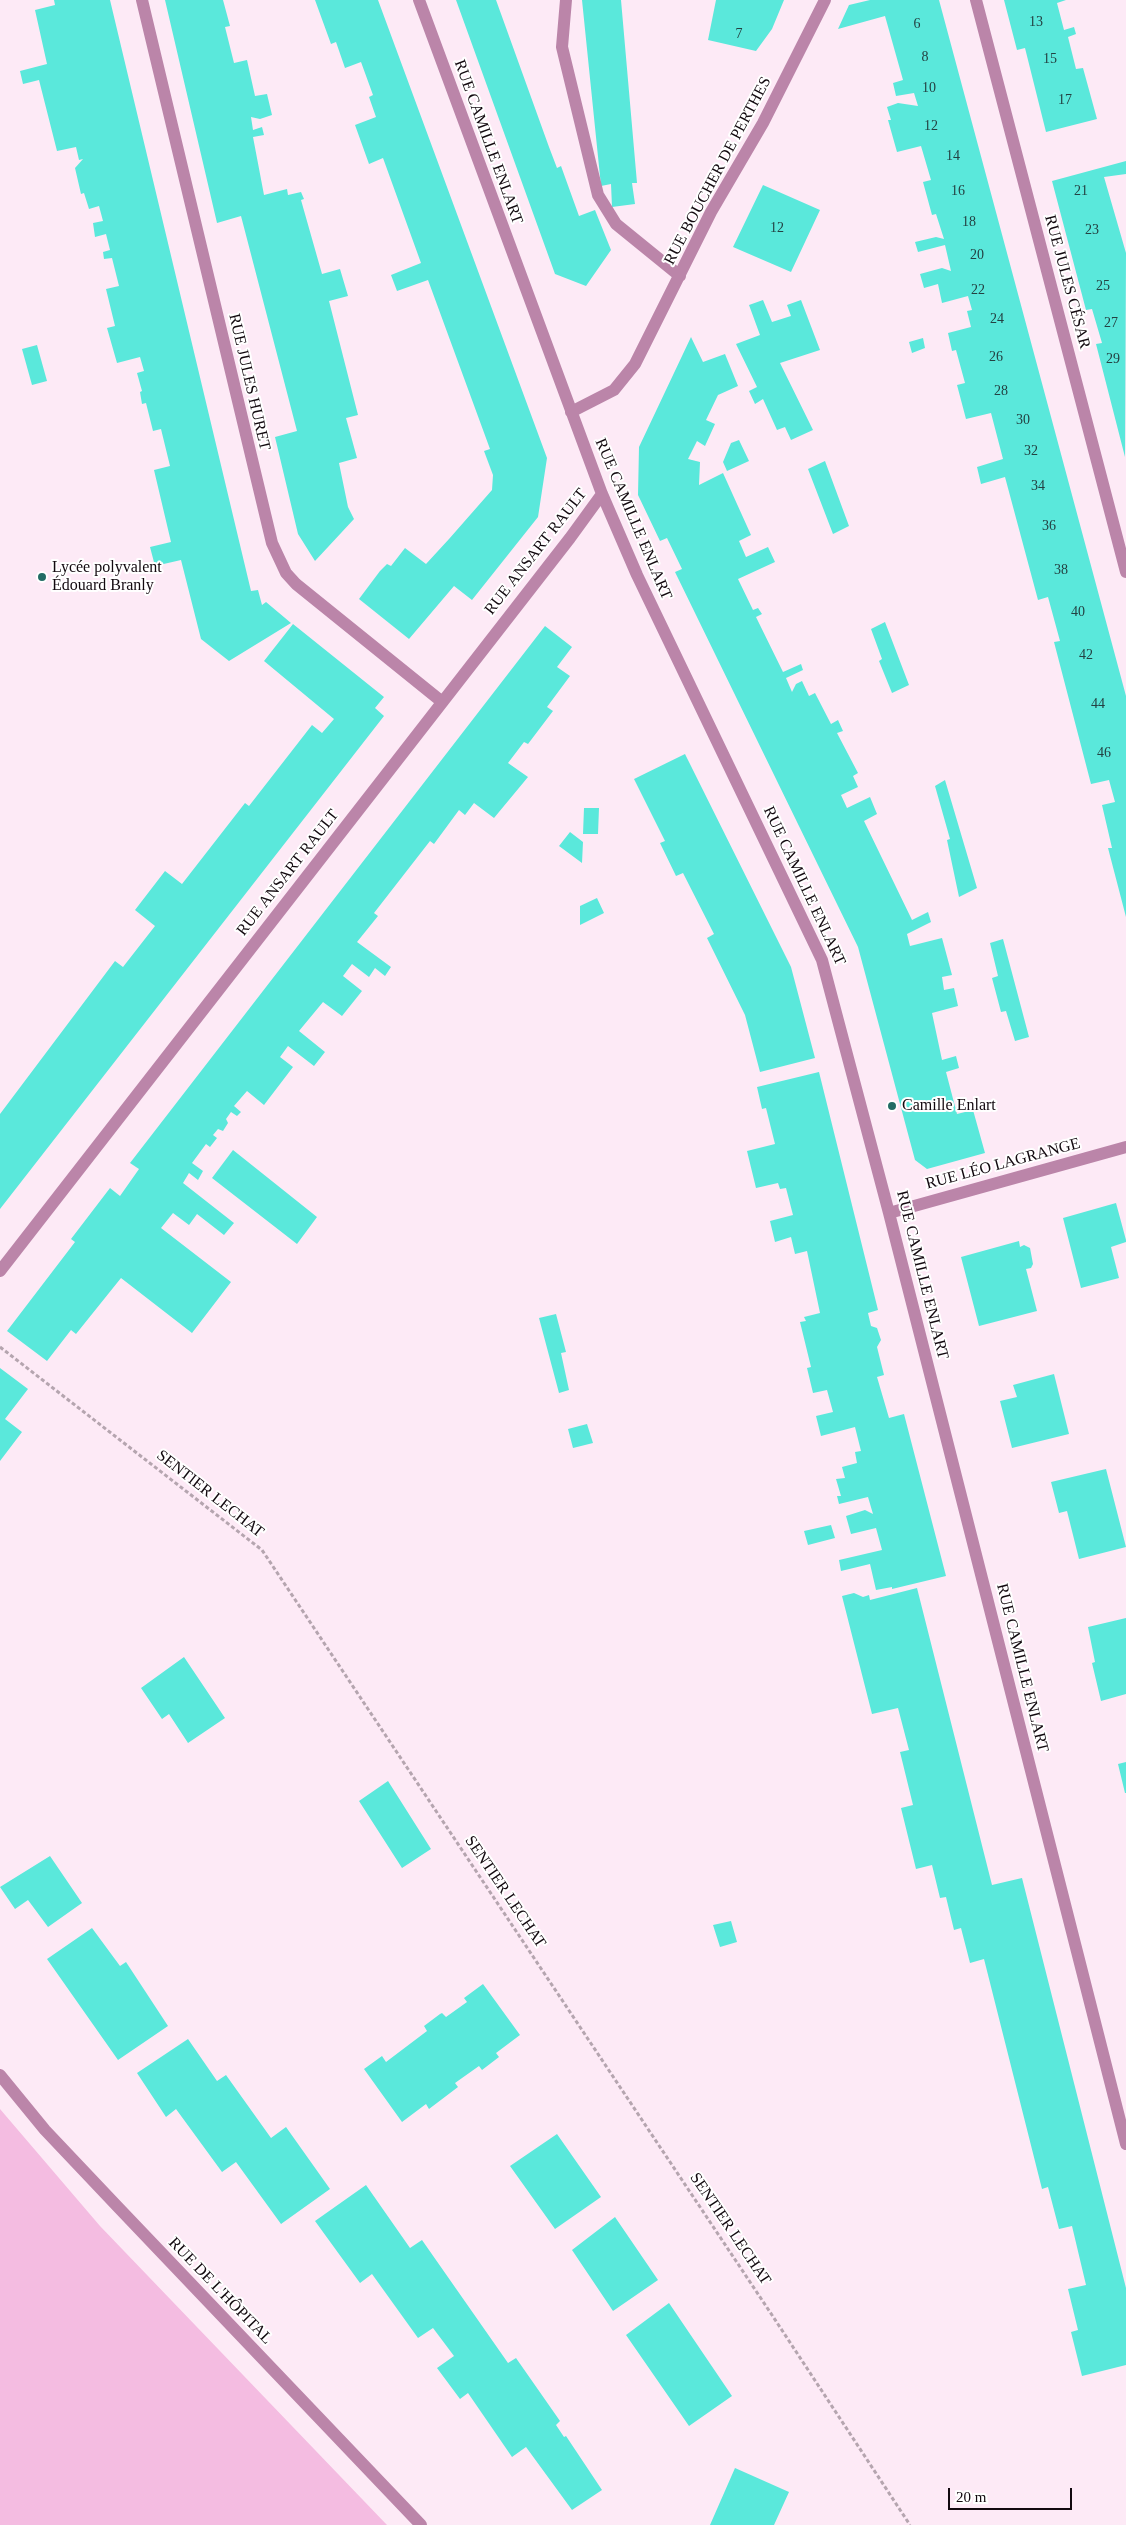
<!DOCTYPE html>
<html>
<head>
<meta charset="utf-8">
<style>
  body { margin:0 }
  #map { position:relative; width:1126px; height:2525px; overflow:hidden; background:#fdeaf6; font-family:Georgia,serif }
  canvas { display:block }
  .scale { position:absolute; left:948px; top:2488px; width:124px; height:22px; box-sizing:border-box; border:2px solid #12090f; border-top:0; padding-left:6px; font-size:15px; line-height:18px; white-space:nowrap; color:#12090f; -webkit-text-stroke:4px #fff; paint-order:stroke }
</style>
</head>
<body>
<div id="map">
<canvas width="1126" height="2525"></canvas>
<div class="scale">20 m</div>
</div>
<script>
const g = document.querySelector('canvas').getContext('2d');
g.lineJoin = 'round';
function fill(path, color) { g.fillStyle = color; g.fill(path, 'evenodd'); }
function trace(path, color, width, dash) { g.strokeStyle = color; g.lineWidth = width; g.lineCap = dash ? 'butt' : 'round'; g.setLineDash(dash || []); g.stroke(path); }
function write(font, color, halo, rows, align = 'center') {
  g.font = font + ' Georgia,serif'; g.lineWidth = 4; g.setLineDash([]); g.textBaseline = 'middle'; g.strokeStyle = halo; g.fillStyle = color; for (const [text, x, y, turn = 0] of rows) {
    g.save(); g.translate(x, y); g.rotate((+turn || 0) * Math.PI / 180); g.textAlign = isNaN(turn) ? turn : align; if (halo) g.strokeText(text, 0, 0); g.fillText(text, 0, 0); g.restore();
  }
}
fill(new Path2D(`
  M0 2109 100 2226 387 2525H0Z`), '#f4bce1');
fill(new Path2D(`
  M54 0H110L251 591 258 590 262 605 266 602 291 623 229 661 201 639 181 560 155 566 150 547 171 542 154 470 170 466 161 429 153 431 146 403 142 404 140 392 142 391 137 373 144 371 140 357 117 363 107 328 115 326 106 289 119 286 112 258 104 259 103 252 110 250 106 234 95 237 93 223 103 221 99 206 89 209 84 193 81 194 75 168 83 159 79 160 76 147 57 151 39 80 23 84 20 71 47 64 35 10 55 5Z
  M165 0H223L230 26 225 27 234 63 247 60 255 96 267 94 272 115 260 119 251 117 253 130 262 127 264 135 253 137 264 195 287 189 288 195 301 192 304 199 301 200 322 274 340 269 348 296 329 301 358 415 346 418 357 458 339 463 348 507 354 519 315 561 298 534 275 437 297 431 241 216 217 223Z
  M315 0H378L547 458 538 517 472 600 454 586 409 639 359 599 380 571 387 564 391 566 405 548 426 564 449 539 492 490 493 475 484 451 490 449 428 280 397 291 391 275 421 263 383 158 369 164 355 125 376 117 369 97 373 95 361 62 345 68 336 42 331 44Z
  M456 0H496L549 147 557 168 561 166 579 216 595 210 611 250 586 286 555 274Z
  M582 0H621L637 183H632L635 204 612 207 611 184 601 186Z
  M716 0H784L772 29 756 51 708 40Z
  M870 0H939L1126 696V917L1108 848H1112L1102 805 1115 802 1109 780 1091 784 1054 642 1060 641 1048 597 1038 600 1005 477 981 484 977 467 1003 459 991 413 966 419 957 385 965 383 956 350 952 351 948 333 971 327 967 311 972 310 968 296 942 303 938 284 924 288 920 274 942 268 951 271 945 245 918 252 915 242 936 237 944 239 936 214 932 215 923 182 931 180 921 146 897 152 888 120H891L887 107 898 103 918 106 914 93 896 96 893 83 903 80 885 16 838 29 849 5Z
  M1004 0H1066L1057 3 1064 30 1074 27 1076 34 1068 37 1076 69 1083 68 1097 119 1046 132 1025 48 1017 50Z
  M1126 161V174L1104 177 1126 253 1125 457 1096 344 1102 343 1092 309 1086 310 1052 181Z
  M763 185 820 210 791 272 733 247Z
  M763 300 772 322 791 316 787 305 801 300 820 350 780 363 813 430 791 440 785 427 777 430 763 399 755 404 749 391 757 387 736 344 760 335 749 305Z
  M691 337 703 362 725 354 738 386 718 395 706 420 715 424 705 446 697 441 688 459 700 462 699 485 723 473 751 535 739 541 746 557 768 547 775 562 738 579 753 610 758 608 762 614 756 617 783 672 801 664 803 670 786 678 792 692 796 684 802 681 809 696 815 693 831 724 838 720 843 731 837 733 858 773 853 776 858 787 841 795 847 808 870 797 877 814 864 821 912 920 928 912 931 922 907 934 910 946 942 938 952 975 942 977 944 990 954 988 958 1006 932 1013 942 1060 956 1056 959 1068 946 1072 957 1114 973 1110 985 1153 927 1169 915 1160 858 947 675 572 682 569 667 538 660 541 638 495 639 447Z
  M923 338 925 348 912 353 909 342Z
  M37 345 47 381 32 385 22 349Z
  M739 440 749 461 727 471 723 462 731 443Z
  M825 461 849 526 833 534 808 469Z
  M885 622 909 685 892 693 879 661 882 659 871 629Z
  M293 624 384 697 375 708 384 716 0 1209V1114L115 961 123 967 155 926 135 910 165 871 182 884 245 803 249 806 312 725 322 733 334 719 264 661Z
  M545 626 572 647 557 667 570 676 547 707 553 711 528 744 524 742 508 763 528 777 494 818 474 803 465 815 459 810 434 844 430 841 374 913 378 916 357 942 391 967 385 976 375 968 369 977 352 964 343 976 362 991 342 1016 323 1002 299 1031 325 1052 314 1066 288 1046 280 1057 293 1067 264 1105 247 1091 234 1106 241 1112 237 1116 231 1112 226 1119 228 1123 223 1131 218 1129 213 1135 217 1138 210 1147 206 1144 192 1163 203 1171 198 1180 189 1173 183 1183 234 1223 224 1235 197 1214 189 1225 173 1213 161 1228 231 1282 192 1333 121 1278 76 1334 71 1330 47 1361 7 1331 75 1242 71 1239 110 1188 120 1196 139 1169 130 1163Z
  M685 754 791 967 815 1058 760 1072 745 1015 707 938 714 934 683 873 676 876 660 843 665 841 634 779Z
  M945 780 977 888 959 897 947 840 950 839 935 786Z
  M584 808H599L598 834H583Z
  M570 832 583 842 582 863 559 846Z
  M597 898 604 913 580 925V906Z
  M1003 939 1029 1037 1015 1041 1006 1011 1001 1012 992 978 998 976 990 943Z
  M819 1072 878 1310 868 1313 871 1326 877 1328 881 1340 877 1347 884 1375 877 1377 889 1418 904 1414 946 1576 892 1589V1587L876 1590 870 1564 841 1571 839 1560 882 1550 876 1528 851 1534 846 1516 865 1510 873 1514 868 1497 839 1504 837 1496H841L836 1479 845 1478 842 1467 857 1463 855 1452 861 1451 855 1427 821 1436 816 1416 833 1412 827 1390 813 1393 807 1368 811 1367 800 1322 806 1321 804 1317 820 1313 807 1251 795 1254 791 1237 775 1242 770 1221 793 1215 786 1188 780 1189 778 1183 756 1188 747 1151 775 1144 766 1108 762 1109 757 1087Z
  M233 1150 317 1217 297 1244 212 1178Z
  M1116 1203 1126 1240V1242L1111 1247 1119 1278 1081 1288 1063 1218Z
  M1019 1241 1020 1247 1024 1245 1030 1248 1033 1264 1031 1268 1026 1269 1037 1311 979 1326 961 1257Z
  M556 1314 566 1352 561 1353 569 1390 559 1393 539 1318Z
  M0 1368 28 1389 5 1419 22 1432 0 1461Z
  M1054 1374 1069 1434 1012 1448 1000 1401 1017 1397 1013 1385Z
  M587 1424 593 1443 573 1448 568 1429Z
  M1106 1469 1126 1547 1079 1559 1067 1511 1059 1513 1051 1482Z
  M831 1525 835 1538 808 1545 804 1531Z
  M917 1588 992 1885 1022 1878 1126 2288V2365L1082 2376 1071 2332 1078 2330 1068 2289 1086 2285 1072 2226 1059 2229 1048 2187 1042 2189 984 1959 970 1963 961 1928 954 1930 946 1897 940 1898 932 1865 916 1869 901 1808 913 1805 900 1752 909 1750 898 1708 872 1714 842 1596 854 1593 863 1597 869 1595 870 1600Z
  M1126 1618V1694L1101 1701 1092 1663 1095 1662 1088 1627Z
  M184 1657 225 1718 188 1743 169 1714 162 1719 141 1688Z
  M1126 1762V1793H1125L1118 1764Z
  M388 1781 431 1849 402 1868 359 1801Z
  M50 1856 82 1903 48 1927 28 1900 15 1909 0 1887Z
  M731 1921 737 1942 720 1947 713 1925Z
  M92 1928 120 1966 126 1962 168 2026 118 2060 47 1959Z
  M483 1984 520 2035 496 2053 499 2057 482 2070 479 2066 455 2083 458 2087 429 2109 426 2104 402 2122 364 2069 382 2056 386 2062 427 2031 424 2026 440 2014 442 2013 446 2017 467 2002 464 1998Z
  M188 2039 217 2081 226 2075 271 2138 286 2127 330 2189 281 2224 236 2162 222 2172 176 2109 166 2117 137 2073Z
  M557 2134 601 2197 555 2229 510 2166Z
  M366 2185 410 2248 422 2240 508 2363 516 2358 560 2421 556 2425 564 2437 566 2436 602 2490 572 2510 526 2447 512 2457 468 2393 460 2399 437 2368 454 2356 433 2328 418 2338 372 2274 360 2283 315 2221Z
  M615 2217 658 2280 613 2311 572 2250Z
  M669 2303 732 2396 689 2426 626 2335Z
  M735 2468 789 2492 774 2525H710Z`), '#5ae8db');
trace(new Path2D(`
  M0 1347 262 1550 770 2312 910 2525`), '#b5a5af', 3, [4, 2.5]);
trace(new Path2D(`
  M142 0 272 543 286 573 296 584 441 701
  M419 0 602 494 637 575 822 960 889 1213 1126 2144
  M566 0 562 47 598 195 616 224 680 276
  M976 0 1126 572
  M571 412 614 390 635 364 711 212 763 123 825 0
  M889 1213 1126 1147
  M0 1271 570 538 602 494
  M0 2075 45 2130 116 2205 421 2525`), '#bb85a9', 12);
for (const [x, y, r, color] of [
  [42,577,5,"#226c65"],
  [892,1106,5,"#226c65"]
]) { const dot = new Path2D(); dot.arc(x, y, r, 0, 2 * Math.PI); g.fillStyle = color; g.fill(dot); trace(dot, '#fff', 2); }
write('14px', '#244142', null, [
  ["13",1036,22],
  ["6",917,24],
  ["7",739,34],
  ["8",925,57],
  ["15",1050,59],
  ["10",929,88],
  ["17",1065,100],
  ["12",931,126],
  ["14",953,156],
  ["16",958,191],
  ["21",1081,191],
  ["18",969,222],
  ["12",777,228],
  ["23",1092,230],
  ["20",977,255],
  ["25",1103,286],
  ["22",978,290],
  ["24",997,319],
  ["27",1111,323],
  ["26",996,357],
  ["29",1113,359],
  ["28",1001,391],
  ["30",1023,420],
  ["32",1031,451],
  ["34",1038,486],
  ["36",1049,526],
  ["38",1061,570],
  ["40",1078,612],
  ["42",1086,655],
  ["44",1098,704],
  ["46",1104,753]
]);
write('16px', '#12090f', '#fff', [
  ["RUE CAMILLE ENLART",488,142,70],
  ["RUE BOUCHER DE PERTHES",718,171,-62],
  ["RUE JULES CÉSAR",1067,282,75],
  ["RUE JULES HURET",249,382,77],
  ["RUE CAMILLE ENLART",633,519,67],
  ["RUE ANSART RAULT",536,552,-52],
  ["RUE ANSART RAULT",288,873,-52],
  ["RUE CAMILLE ENLART",804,886,65],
  ["RUE LÉO LAGRANGE",1003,1164,-15],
  ["RUE CAMILLE ENLART",922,1275,76],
  ["SENTIER LECHAT",210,1494,38],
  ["RUE CAMILLE ENLART",1022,1668,76],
  ["SENTIER LECHAT",505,1892,56],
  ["SENTIER LECHAT",730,2229,56],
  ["RUE DE L'HÔPITAL",220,2291,46]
]);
write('16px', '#12090f', '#fff', [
  ["Lycée polyvalent",52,568],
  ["Édouard Branly",52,586],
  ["Camille Enlart",902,1106]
], 'left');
</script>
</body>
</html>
